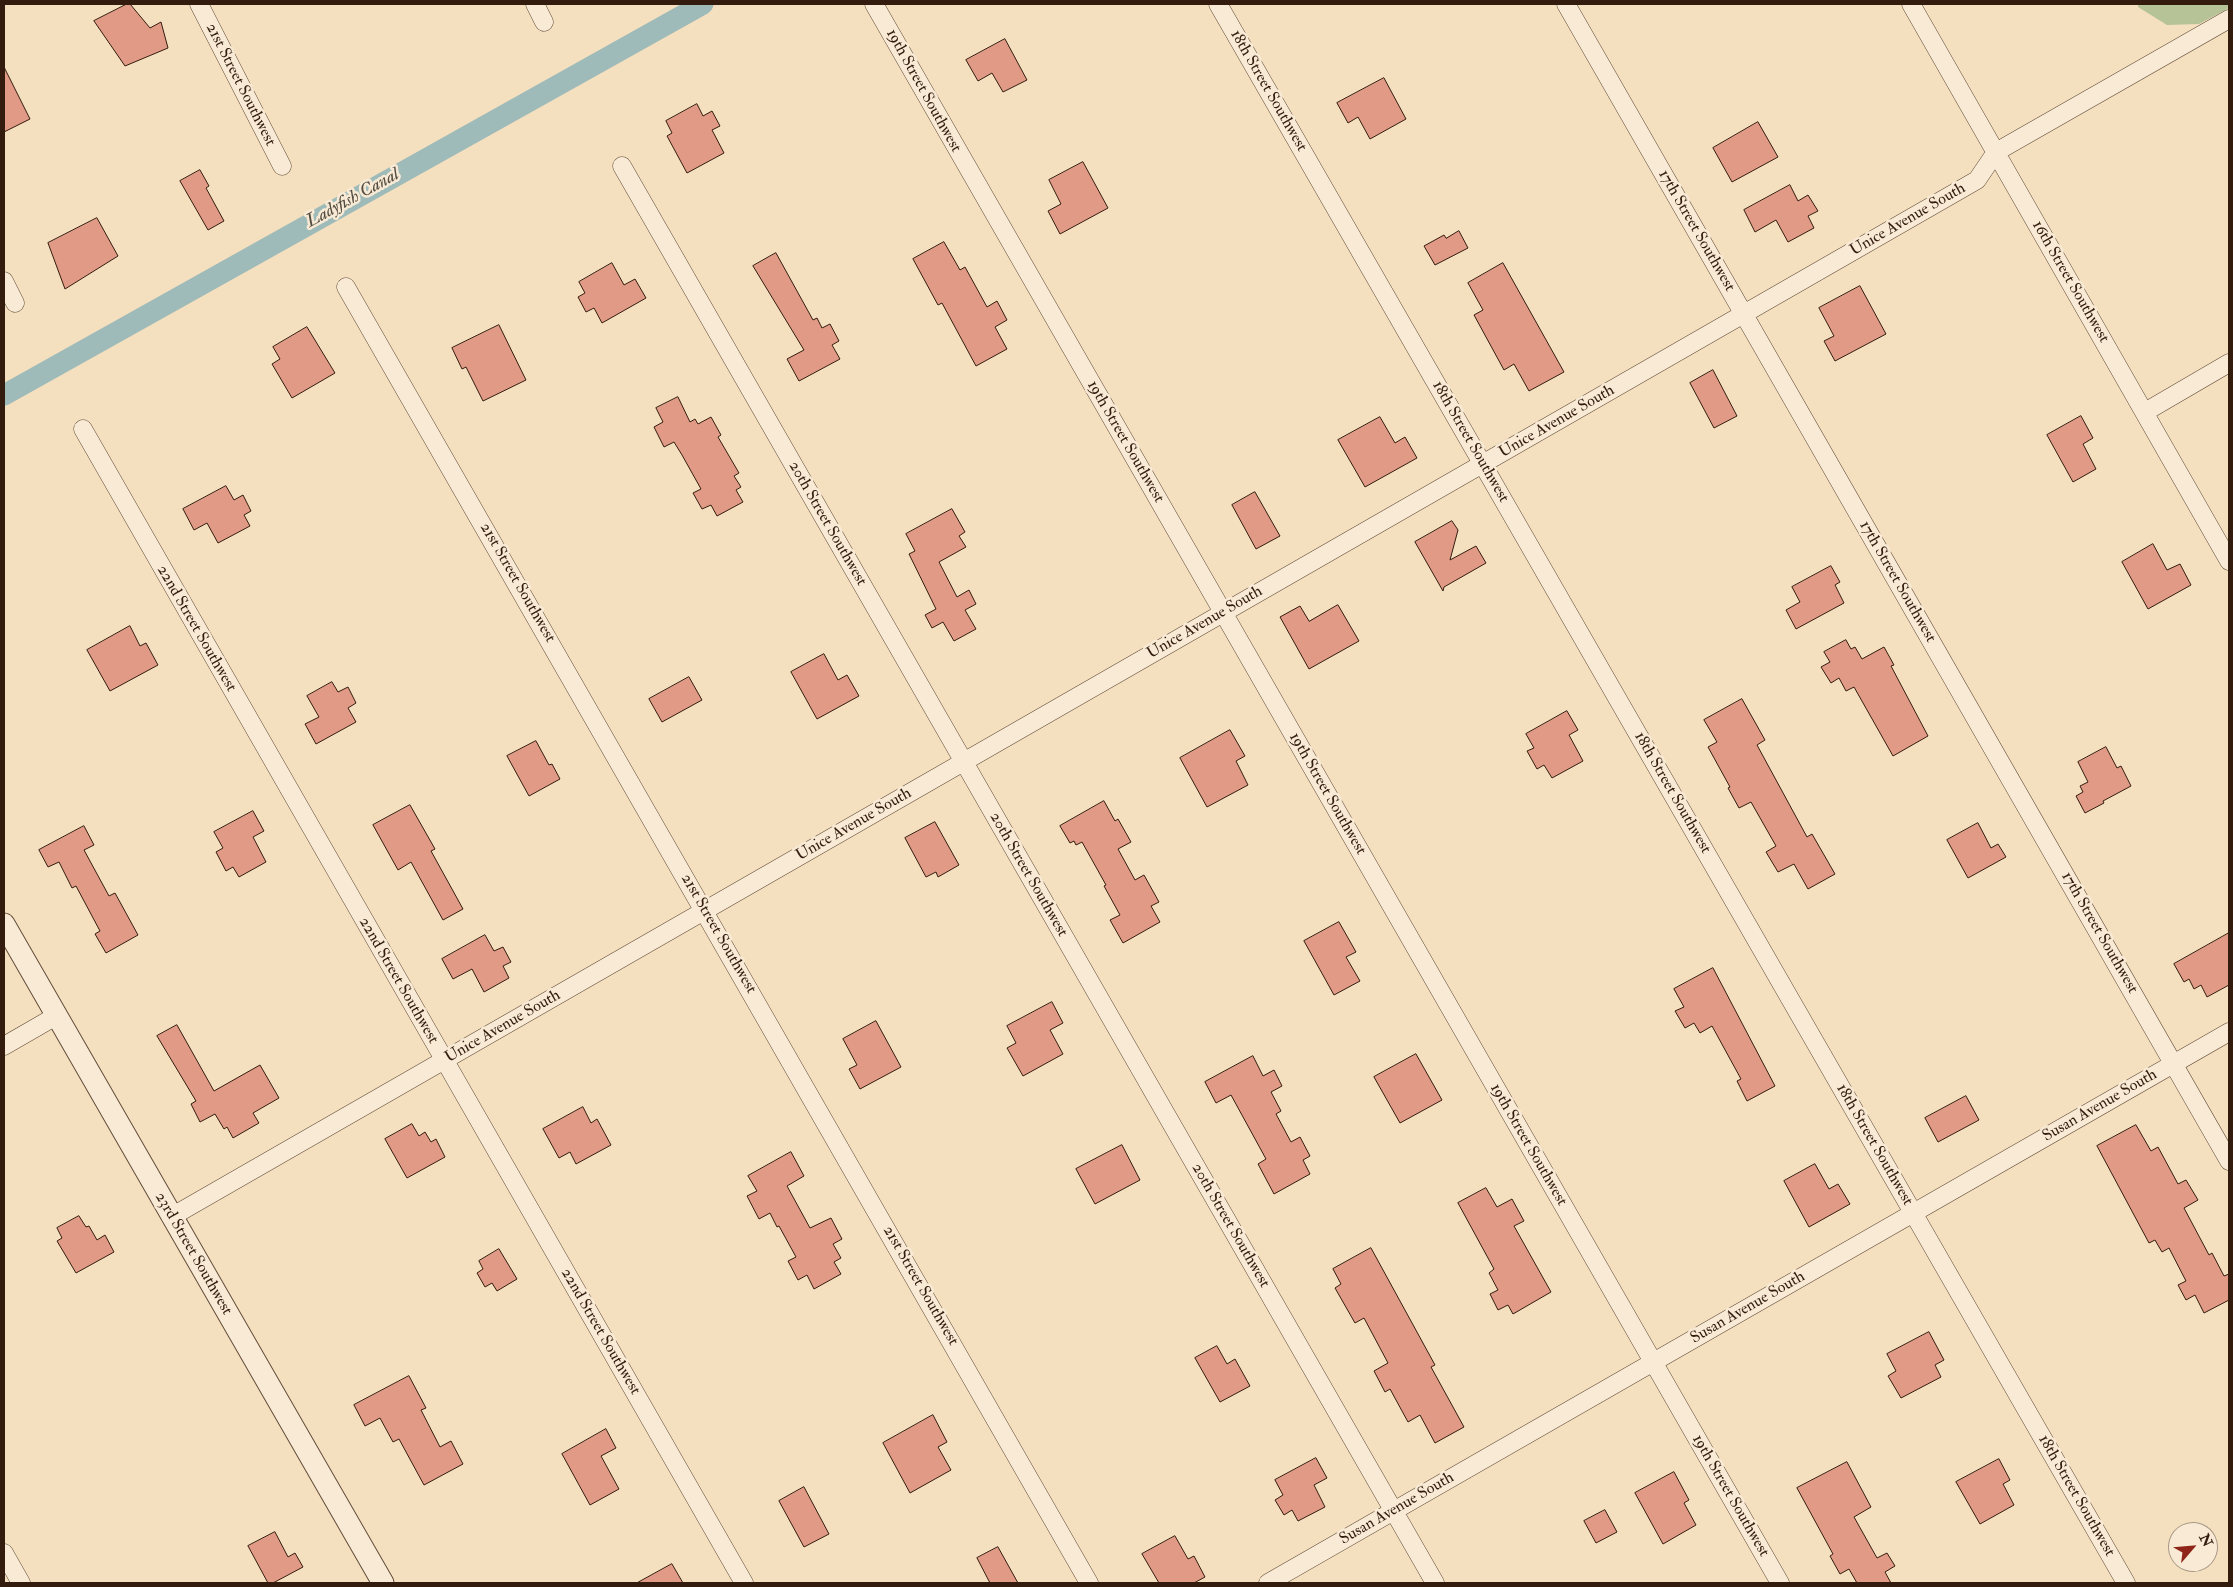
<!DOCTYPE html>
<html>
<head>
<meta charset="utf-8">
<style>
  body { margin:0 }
  #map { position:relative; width:2233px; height:1587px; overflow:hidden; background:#f4dfbf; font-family:"IM FELL Double Pica",serif }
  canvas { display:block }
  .frame { position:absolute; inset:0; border:5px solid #331c0e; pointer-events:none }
  .north { position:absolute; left:2168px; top:1522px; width:50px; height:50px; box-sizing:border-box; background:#f8ead5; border:1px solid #a99885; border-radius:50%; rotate:63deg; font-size:14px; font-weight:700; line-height:20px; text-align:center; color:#331c0e }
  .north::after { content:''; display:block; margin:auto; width:18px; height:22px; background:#8f2418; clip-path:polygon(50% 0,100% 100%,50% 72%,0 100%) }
</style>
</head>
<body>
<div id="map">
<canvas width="2233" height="1587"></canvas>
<div class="frame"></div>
<div class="north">N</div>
</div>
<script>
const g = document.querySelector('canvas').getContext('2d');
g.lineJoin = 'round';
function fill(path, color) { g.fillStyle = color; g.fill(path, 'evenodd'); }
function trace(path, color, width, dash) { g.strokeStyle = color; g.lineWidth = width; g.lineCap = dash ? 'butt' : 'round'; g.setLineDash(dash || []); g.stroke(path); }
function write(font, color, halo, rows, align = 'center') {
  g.font = font + ' "IM FELL Double Pica",serif'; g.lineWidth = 5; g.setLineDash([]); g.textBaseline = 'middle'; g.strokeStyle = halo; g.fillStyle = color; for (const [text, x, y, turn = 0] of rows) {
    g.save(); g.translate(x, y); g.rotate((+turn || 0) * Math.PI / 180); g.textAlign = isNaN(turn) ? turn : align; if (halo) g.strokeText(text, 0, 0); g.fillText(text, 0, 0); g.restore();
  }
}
fill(new Path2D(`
  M2138 4H2229V8L2199 24 2167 25 2138 7Z`), '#b5c397');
trace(new Path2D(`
  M4 395 703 4`), '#9ebbb9', 21);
const building = new Path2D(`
  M127 4H130L150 28 161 22 168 48 125 66 94 21Z
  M1005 39 1027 80 1003 92 992 73 978 81 966 60Z
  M4 67 30 119 4 132Z
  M1384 78 1406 119 1370 139 1358 117 1348 123 1337 103Z
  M697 104 703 116 712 111 720 126 712 130 724 153 687 173 667 136 672 133 666 121Z
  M1758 122 1778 157 1732 182 1713 148Z
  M1083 162 1108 208 1060 234 1048 211 1061 204 1049 180Z
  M200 170 209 186 206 188 224 221 208 230 180 181Z
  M1790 185 1798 201 1808 195 1818 211 1808 216 1814 228 1788 242 1776 220 1755 232 1744 210Z
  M97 218 118 256 65 289 48 243Z
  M1459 231 1468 248 1435 265 1424 246 1444 235 1446 238Z
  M944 242 960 270 965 267 987 307 997 301 1007 320 995 327 1007 349 976 366 942 303 938 305 913 259Z
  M776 253 813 320 817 318 822 328 830 324 839 341 832 345 840 359 799 381 787 359 804 350 753 266Z
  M612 263 624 285 635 279 646 298 602 323 594 308 586 312 578 297 585 293 579 282Z
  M1503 263 1564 372 1529 391 1514 364 1504 370 1474 315 1483 310 1468 283Z
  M1860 286 1886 334 1835 361 1824 341 1834 336 1819 308Z
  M499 325 526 380 483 401 466 367 462 369 452 348Z
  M307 327 335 373 292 398 272 364 280 359 273 347Z
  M1713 370 1737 416 1714 428 1690 383Z
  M678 397 690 422 695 419 698 424 711 417 721 435 718 437 739 473 734 476 741 487 736 490 743 502 717 516 711 505 702 509 693 493 701 489 682 455 674 442 664 447 654 427 663 422 656 408Z
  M2081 416 2093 438 2083 444 2096 469 2073 482 2047 435Z
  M1380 417 1395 443 1405 437 1417 458 1365 487 1338 440Z
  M226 486 234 500 243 495 251 511 244 515 250 526 218 543 207 523 194 530 183 509Z
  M1255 492 1280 536 1256 549 1232 505Z
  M952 509 965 532 959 536 966 547 939 562 957 597 969 590 976 604 965 610 976 629 954 641 943 622 932 628 925 615 936 609 909 554 915 551 906 534Z
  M1452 521 1458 530 1450 560 1476 546 1486 563 1444 587 1443 591 1415 542Z
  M2153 544 2167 570 2180 564 2191 585 2148 609 2122 562Z
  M1831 566 1840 582 1835 585 1844 603 1796 629 1786 610 1800 602 1792 587Z
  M1338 605 1359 641 1309 669 1280 617 1300 606 1309 621Z
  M130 626 140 646 146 643 158 665 110 691 87 650Z
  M1846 640 1851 649 1855 647 1862 659 1884 647 1894 665 1891 666 1928 736 1893 756 1854 687 1846 691 1839 678 1831 683 1821 667 1830 662 1824 652Z
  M824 654 838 680 847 675 859 696 817 719 791 672Z
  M689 677 702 700 662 722 649 699Z
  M332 682 338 692 348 687 356 703 348 708 356 722 316 744 305 724 319 717 307 696Z
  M1742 699 1765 740 1757 745 1807 837 1812 834 1835 874 1808 889 1794 864 1778 872 1766 852 1776 846 1751 802 1739 808 1728 788 1730 787 1708 747 1717 742 1704 720Z
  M1567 711 1578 730 1569 735 1583 761 1552 778 1544 765 1537 769 1527 751 1534 748 1526 734Z
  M1230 730 1245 756 1236 761 1248 785 1207 807 1180 758Z
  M536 741 549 765 552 764 560 779 529 796 507 756Z
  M2106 747 2117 768 2121 766 2131 786 2103 801 2104 803 2085 813 2076 796 2083 792 2080 786 2088 782 2078 762Z
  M1104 801 1115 821 1118 819 1131 842 1118 849 1135 880 1144 875 1159 902 1151 906 1160 922 1123 943 1110 920 1120 915 1104 886 1106 885 1082 842 1076 845 1074 841 1070 843 1060 826Z
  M410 805 435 849 431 851 463 909 443 920 411 862 398 870 373 825Z
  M253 811 264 831 253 837 266 862 239 877 233 867 226 871 216 852 223 848 214 832Z
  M935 822 959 865 938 877 936 872 926 877 905 838Z
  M1978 823 1991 848 1998 844 2006 857 1968 878 1947 840Z
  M84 826 94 845 84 850 109 896 115 893 138 935 106 953 95 934 100 931 76 886 72 888 59 862 48 867 39 850Z
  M1339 922 1356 952 1346 957 1360 981 1334 995 1304 941Z
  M2229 933V985L2207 997 2201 985 2194 989 2189 979 2184 982 2174 964Z
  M485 935 494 951 503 947 511 962 503 966 509 978 484 992 472 969 453 979 442 959Z
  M1713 968 1775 1086 1747 1101 1737 1081 1741 1079 1712 1026 1700 1033 1694 1023 1685 1028 1675 1011 1684 1007 1674 989Z
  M1052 1002 1063 1023 1050 1030 1063 1054 1023 1076 1007 1048 1016 1043 1007 1026Z
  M876 1021 901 1067 860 1089 849 1069 857 1065 843 1039Z
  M177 1025 214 1091 260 1065 279 1098 253 1113 259 1123 233 1138 227 1127 224 1129 215 1114 200 1122 191 1104 196 1101 157 1036Z
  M1416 1054 1442 1100 1400 1123 1374 1077Z
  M1253 1056 1263 1076 1274 1070 1282 1086 1271 1092 1281 1111 1276 1114 1291 1142 1300 1137 1310 1156 1303 1160 1310 1174 1274 1194 1258 1164 1266 1159 1231 1095 1216 1103 1205 1082Z
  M1966 1096 1979 1120 1938 1142 1925 1118Z
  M583 1107 591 1123 597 1119 611 1145 576 1164 570 1152 559 1158 543 1129Z
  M412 1124 419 1136 425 1132 431 1142 436 1139 445 1157 407 1178 385 1139Z
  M2136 1125 2151 1151 2158 1147 2178 1184 2186 1180 2198 1200 2184 1208 2209 1255 2212 1253 2224 1276 2229 1274V1300L2204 1313 2195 1295 2186 1300 2178 1285 2186 1281 2169 1248 2162 1252 2155 1240 2149 1243 2097 1146Z
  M1122 1145 1140 1180 1095 1204 1076 1169Z
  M791 1152 804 1176 787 1186 810 1228 831 1218 842 1239 833 1244 841 1258 834 1262 841 1274 814 1289 807 1275 798 1280 788 1261 796 1257 779 1226 777 1227 770 1213 759 1219 747 1196 757 1191 748 1176Z
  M1815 1164 1829 1189 1838 1184 1850 1204 1809 1227 1784 1181Z
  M1486 1188 1497 1207 1512 1199 1524 1221 1514 1226 1551 1292 1513 1314 1508 1305 1498 1310 1490 1294 1498 1290 1489 1273 1494 1269 1458 1203Z
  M79 1216 86 1227 89 1226 97 1240 105 1235 114 1252 76 1273 57 1241 62 1238 57 1228Z
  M1371 1248 1435 1365 1431 1367 1464 1427 1435 1443 1420 1415 1408 1422 1390 1389 1385 1392 1374 1371 1388 1363 1364 1318 1355 1323 1335 1288 1341 1284 1333 1269Z
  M499 1249 517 1279 497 1291 492 1283 485 1287 477 1273 483 1269 479 1261Z
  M1929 1332 1944 1360 1935 1365 1941 1377 1901 1398 1888 1376 1896 1371 1887 1354Z
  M1217 1346 1227 1364 1235 1359 1250 1386 1220 1402 1195 1358Z
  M409 1376 426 1408 421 1410 440 1447 451 1441 463 1464 424 1485 399 1439 393 1442 380 1418 365 1426 354 1405Z
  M933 1415 947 1442 938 1447 951 1470 910 1493 883 1443Z
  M606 1429 616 1448 601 1456 619 1489 590 1505 562 1454Z
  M1316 1458 1327 1478 1314 1485 1325 1507 1298 1521 1292 1510 1284 1515 1275 1500 1283 1495 1275 1480Z
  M1999 1459 2010 1480 2003 1484 2014 1505 1980 1524 1956 1482Z
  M1847 1462 1871 1507 1854 1517 1877 1558 1887 1553 1895 1566 1885 1572 1891 1583H1857L1849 1569 1840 1574 1830 1556 1833 1554 1797 1488Z
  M1674 1472 1689 1500 1684 1503 1696 1525 1663 1544 1635 1493Z
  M804 1487 829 1534 804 1547 779 1501Z
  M1605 1510 1617 1532 1596 1543 1584 1521Z
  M275 1532 288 1557 295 1553 303 1567 273 1583H268L248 1546Z
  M1175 1536 1188 1559 1194 1556 1205 1577 1194 1583H1159L1142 1554Z
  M998 1547 1018 1583H990L977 1558Z
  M672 1564 683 1583H637Z`);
fill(building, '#e19a85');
trace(building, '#331c0e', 1);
const minor = new Path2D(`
  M199 4 282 166
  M535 4 544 22
  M874 4 1780 1583
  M1218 4 2126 1583
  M1566 4 2229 1161
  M1911 4 2229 561
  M622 166 1435 1583
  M4 281 15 303
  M346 287 1089 1583
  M2145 412 2229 363
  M83 429 744 1583
  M4 1046 56 1016
  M171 1217 1977 180 1996 152 2229 19
  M4 1553 21 1583
  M1268 1583 2229 1032`);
const tertiary = new Path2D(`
  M4 924 383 1583`);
trace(minor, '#634d3a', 19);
trace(tertiary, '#634d3a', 23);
trace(minor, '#f8ead5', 18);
trace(tertiary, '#f8ead5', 21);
write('16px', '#331c0e', '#f8ead5', [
  ["21st Street Southwest",240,85,63],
  ["19th Street Southwest",923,91,61],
  ["18th Street Southwest",1268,91,60],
  ["Unice Avenue South",1908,220,-30],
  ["17th Street Southwest",1696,231,60],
  ["16th Street Southwest",2070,282,60],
  ["Unice Avenue South",1557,422,-30],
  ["19th Street Southwest",1125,442,60],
  ["18th Street Southwest",1470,442,60],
  ["20th Street Southwest",827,524,60],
  ["17th Street Southwest",1897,582,60],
  ["21st Street Southwest",517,583,60],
  ["Unice Avenue South",1205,623,-30],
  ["22nd Street Southwest",196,629,60],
  ["18th Street Southwest",1672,793,60],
  ["19th Street Southwest",1327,794,60],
  ["Unice Avenue South",854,825,-30],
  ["20th Street Southwest",1028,875,60],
  ["17th Street Southwest",2099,933,60],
  ["21st Street Southwest",718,934,60],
  ["22nd Street Southwest",398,981,60],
  ["Unice Avenue South",503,1027,-30],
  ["Susan Avenue South",2100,1106,-30],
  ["19th Street Southwest",1528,1145,60],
  ["18th Street Southwest",1874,1145,60],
  ["20th Street Southwest",1230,1226,60],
  ["23rd Street Southwest",193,1254,60],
  ["21st Street Southwest",920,1286,60],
  ["Susan Avenue South",1748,1308,-30],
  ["22nd Street Southwest",600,1332,60],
  ["19th Street Southwest",1730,1496,60],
  ["18th Street Southwest",2076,1496,60],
  ["Susan Avenue South",1397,1509,-30]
]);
write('italic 18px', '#534c41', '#f8ead5', [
  ["Ladyfish Canal",353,199,-29]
]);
</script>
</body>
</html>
